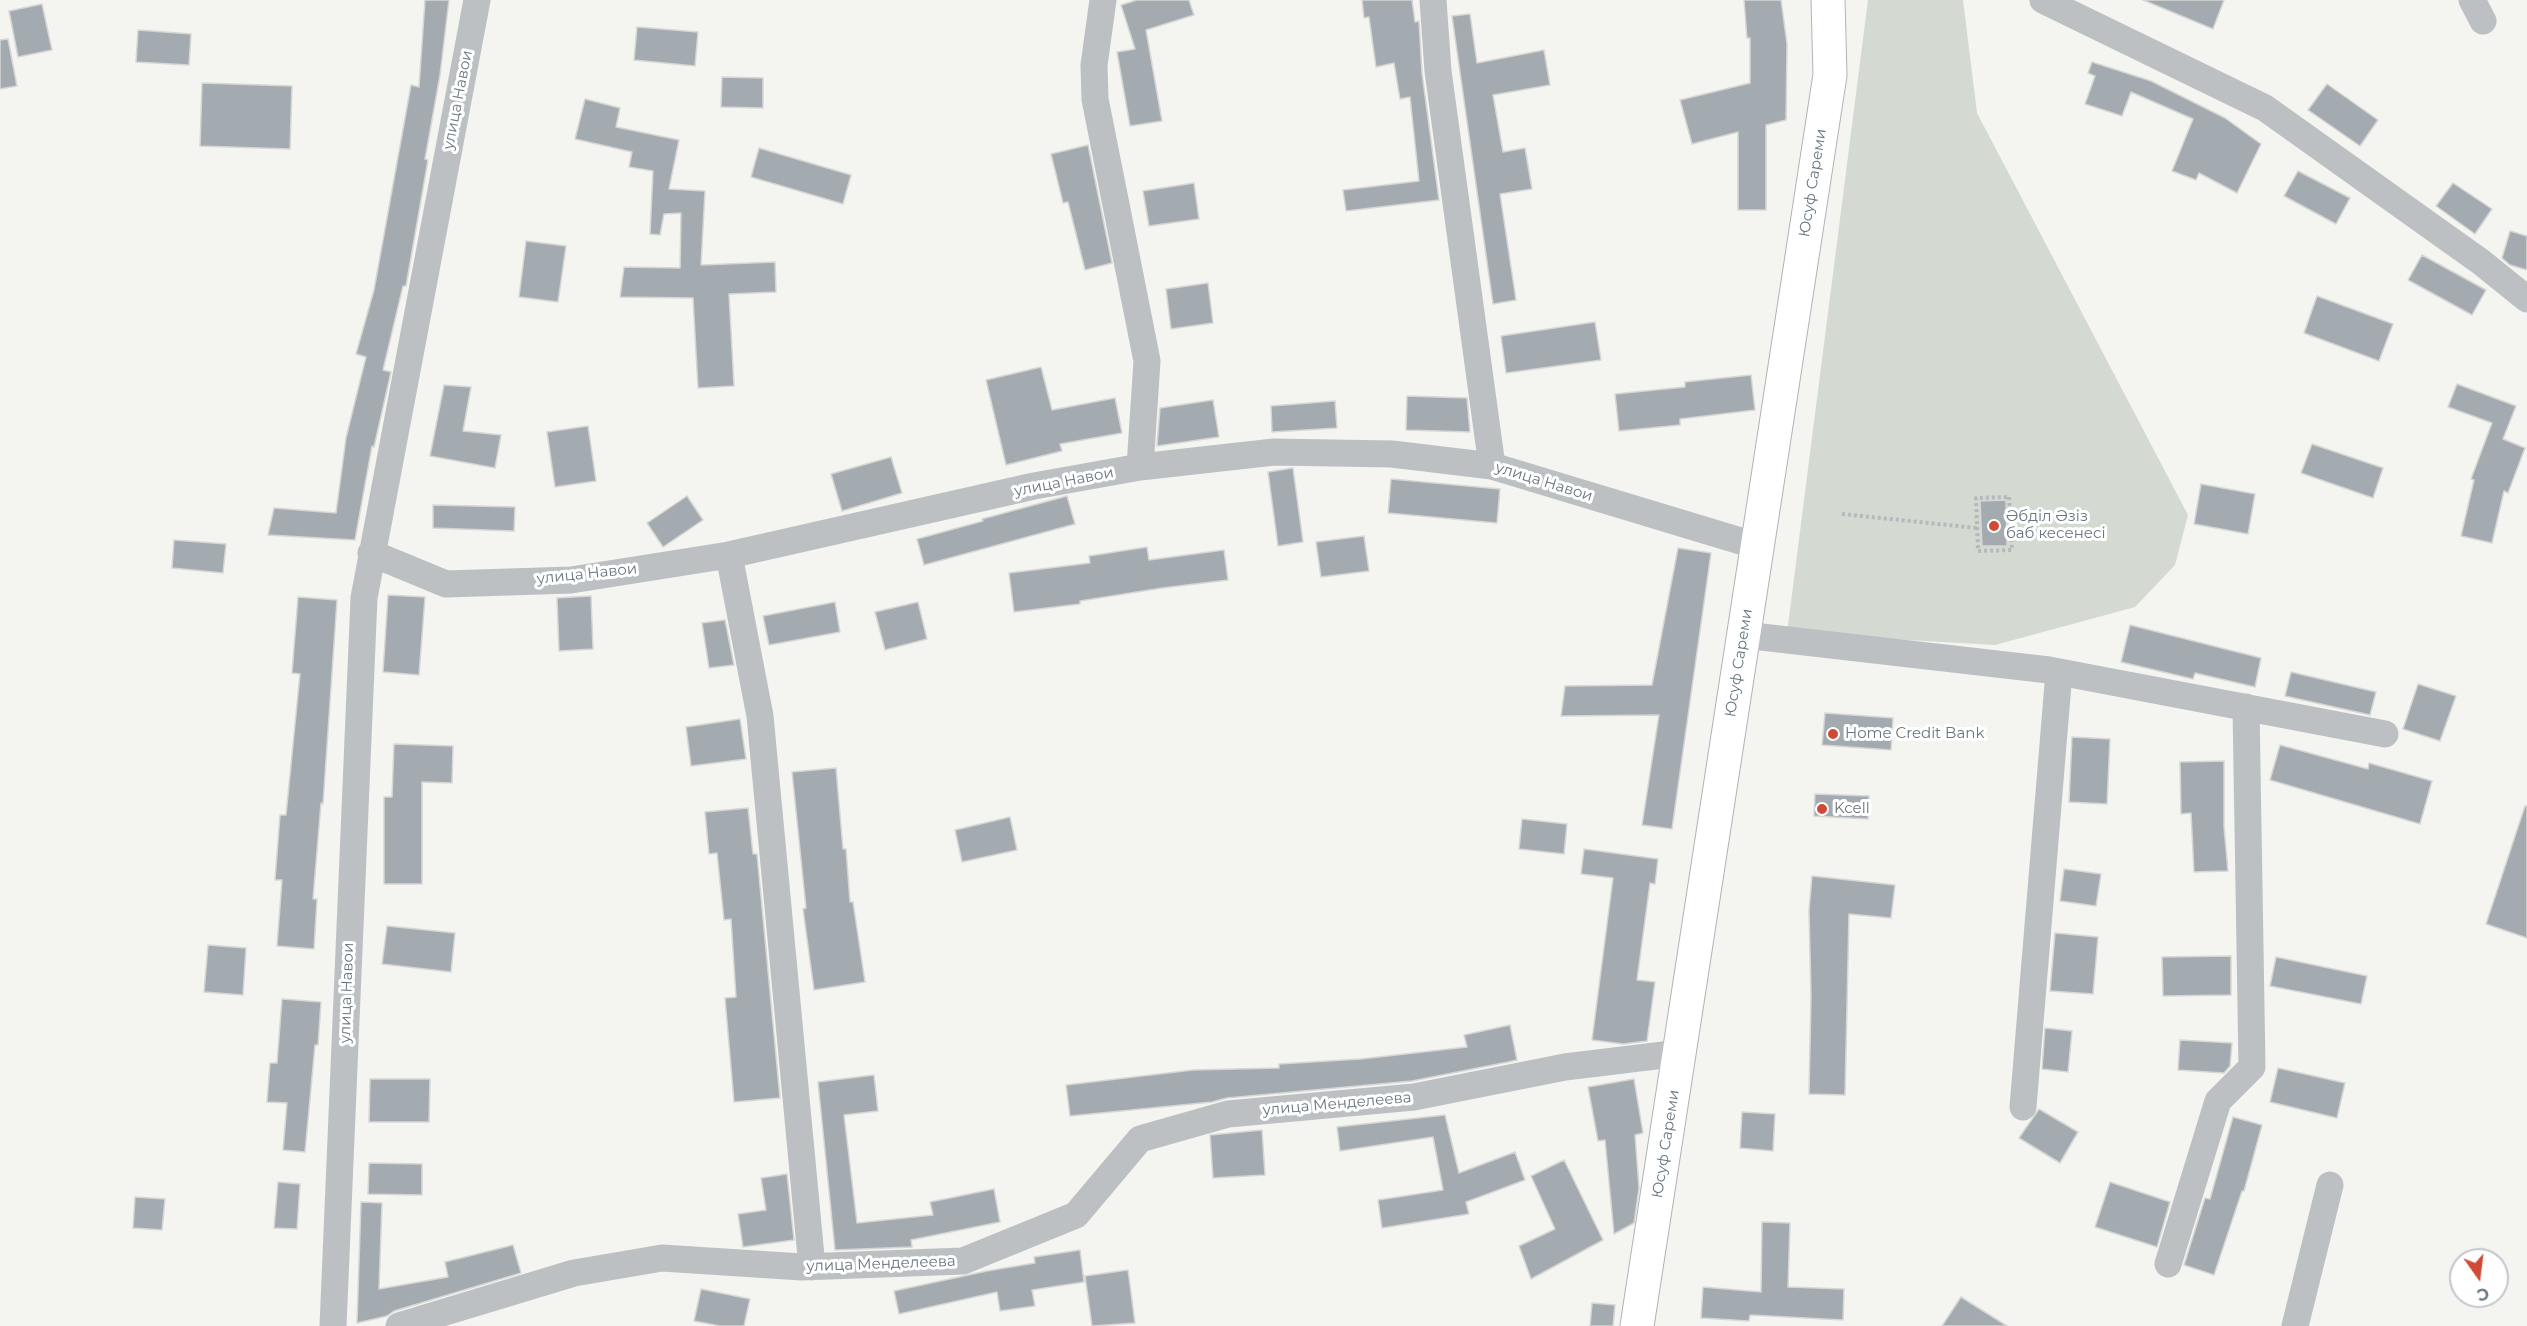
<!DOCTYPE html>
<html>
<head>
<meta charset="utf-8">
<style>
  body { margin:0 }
  #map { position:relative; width:2527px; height:1326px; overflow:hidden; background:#f4f4f1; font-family:Montserrat,sans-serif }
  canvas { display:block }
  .north { position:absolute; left:2449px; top:1248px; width:60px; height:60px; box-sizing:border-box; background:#fff; border:2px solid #c2c8cc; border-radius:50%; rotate:166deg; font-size:16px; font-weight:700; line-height:24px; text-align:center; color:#67767f }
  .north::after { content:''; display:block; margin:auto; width:21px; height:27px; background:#d04b36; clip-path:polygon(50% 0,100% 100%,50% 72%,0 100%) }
</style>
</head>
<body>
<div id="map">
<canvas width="2527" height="1326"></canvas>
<div class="north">С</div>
</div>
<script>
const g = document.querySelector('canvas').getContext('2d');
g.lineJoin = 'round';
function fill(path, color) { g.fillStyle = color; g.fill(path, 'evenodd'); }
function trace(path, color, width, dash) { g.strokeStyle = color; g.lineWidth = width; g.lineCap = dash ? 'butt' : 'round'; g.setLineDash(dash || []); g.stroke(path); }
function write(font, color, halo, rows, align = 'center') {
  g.font = font + ' Montserrat,sans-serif'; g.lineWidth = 6; g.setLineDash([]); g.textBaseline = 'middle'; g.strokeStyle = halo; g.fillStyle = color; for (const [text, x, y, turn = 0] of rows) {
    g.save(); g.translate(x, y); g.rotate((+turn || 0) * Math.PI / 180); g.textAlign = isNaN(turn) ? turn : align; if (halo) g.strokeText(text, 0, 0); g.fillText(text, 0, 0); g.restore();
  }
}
fill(new Path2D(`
  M1868 0H1963L1977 113 2188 515 2175 565 2135 607 1995 645 1787 633Z`), '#d4d9d1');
const building = new Path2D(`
  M425 0H449L440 75 425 159 428 160 406 286H403L383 370 391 372 374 447 372 446 355 540 268 535 274 508 336 513 346 438 366 357 356 354 374 290 411 85 419 87Z
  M1137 0H1189L1194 15 1146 30 1162 121 1130 126 1117 52 1135 49 1121 5Z
  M1362 0H1412L1415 22 1419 21 1422 73 1439 200 1346 211 1343 190 1419 181 1410 97 1400 99 1394 63 1376 67 1369 17 1364 18Z
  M1744 0H1781L1787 44 1786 120 1766 125V210H1738V132L1692 144 1680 100 1750 83V38H1747Z
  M2143 0H2224L2213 29Z
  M42 4 52 50 18 57 9 11Z
  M1470 14 1477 63 1544 50 1550 85 1493 95 1503 152 1525 148 1532 189 1500 194 1516 300 1493 304 1452 16Z
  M637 27 698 32 695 66 634 60Z
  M138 30 191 34 189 65 136 62Z
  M8 39 17 86 0 89V40Z
  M2092 62 2151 81 2225 118 2261 144 2237 193 2199 173 2196 180 2172 171 2193 119 2131 92 2122 116 2085 104 2095 76 2088 73Z
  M722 77 763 78V108L721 107Z
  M202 83 292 86 290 149 200 146Z
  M2327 84 2378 120 2360 146 2308 110Z
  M585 99 620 108 616 127 679 140 669 189 705 191 701 265 775 262 776 292 729 294 734 386 698 388 693 298 620 297 624 267 680 268 681 213 664 214 660 235 650 234 653 171 629 167 632 152 575 139Z
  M1088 145 1112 263 1085 270 1068 202 1063 203 1051 154Z
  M759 148 851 175 843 204 751 177Z
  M2298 171 2350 198 2336 224 2284 196Z
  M1194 183 1199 219 1149 226 1143 191Z
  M2453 183 2492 209 2475 234 2436 206Z
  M2510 231 2527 236V270L2510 265 2502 258Z
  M526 241 566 246 558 302 519 297Z
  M2422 255 2486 290 2472 315 2408 280Z
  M1208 283 1213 323 1171 329 1166 289Z
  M2317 296 2393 324 2379 361 2304 333Z
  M1595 322 1601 360 1506 373 1501 336Z
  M1041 367 1052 410 1115 398 1122 433 1060 444 1062 451 1006 465 986 380Z
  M1751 375 1755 410 1680 419V425L1619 431 1615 394 1685 387V382Z
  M2457 384 2516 406 2503 439 2525 448 2508 493 2504 491 2492 543 2461 536 2474 480 2471 479 2492 423 2448 407Z
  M444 385 471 387 463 431 501 435 495 468 430 456Z
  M1407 396 1467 398 1470 432 1406 430Z
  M1213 400 1219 437 1157 446 1160 408Z
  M1335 401 1337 428 1272 432 1271 406Z
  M588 426 596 481 555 487 547 432Z
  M2312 444 2383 468 2373 498 2301 473Z
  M891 457 902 493 842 511 831 474Z
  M1293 468 1303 542 1278 546 1268 472Z
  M1391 479 1500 489 1497 523 1388 513Z
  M2201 484 2255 494 2248 534 2194 524Z
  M687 496 703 520 663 547 647 523Z
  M1067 496 1075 524 924 565 917 539 983 521 982 519Z
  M2006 500 2007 546H1982L1980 501Z
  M433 505 515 507 514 531 433 528Z
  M1364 536 1369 571 1321 577 1316 542Z
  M174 540 226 544 223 573 172 568Z
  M1147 547 1149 560 1224 550 1228 580 1162 588 1080 601V604L1014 612 1009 573 1090 563 1089 556Z
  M1678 548 1711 553 1672 829 1642 825 1659 715 1561 716 1565 686 1652 685Z
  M388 595 425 597 419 675 383 672Z
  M591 596 593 649 559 651 557 598Z
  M298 597 337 600 323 804 321 803 313 899H317L314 949 277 946 282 880H275L280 815H286L300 674 292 673Z
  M835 602 840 632 769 645 763 616Z
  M918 602 927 639 885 650 875 612Z
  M725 620 734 665 709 668 702 623Z
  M2130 625 2261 658 2255 687 2195 673 2193 679 2121 662Z
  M2291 672 2376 692 2370 715 2285 696Z
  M2418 684 2456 696 2440 741 2403 729Z
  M1825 713 1893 718 1891 750 1822 745Z
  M740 719 746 759 691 766 686 727Z
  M2072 737 2110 739 2107 804 2069 802Z
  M394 744 453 746 452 783 422 782V884H384V797H392Z
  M2280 745 2368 769 2369 763 2432 781 2420 824 2270 780Z
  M2224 761V827L2228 871 2194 872 2191 813 2181 814 2180 762Z
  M836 768 843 849H846L850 902H853L865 982 814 990 803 909 806 908 792 772Z
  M1815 794 1869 796 1868 819 1814 816Z
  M2525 806H2527V938L2486 924Z
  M748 808 753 854H757L780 1098 734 1102 725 998 736 997 731 919 724 920 717 853 709 854 705 812Z
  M1010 817 1017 850 962 862 955 830Z
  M1522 819 1567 824 1564 854 1519 849Z
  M1584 849 1658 859 1655 884 1650 883 1637 980 1655 982 1647 1041 1623 1044 1592 1040 1613 878 1581 874Z
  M2064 869 2101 874 2096 906 2060 901Z
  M1812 876 1895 885 1891 918 1849 914 1845 1095 1809 1094 1811 997 1809 910Z
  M387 926 455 933 451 972 382 964Z
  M2055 933 2098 937 2093 994 2050 991Z
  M208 945 246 948 243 995 204 992Z
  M2231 956V995L2163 996 2162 957Z
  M2276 957 2367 976 2361 1004 2270 986Z
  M282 999 321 1002 318 1045H315L305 1152 283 1150 287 1103 267 1102 270 1063H277Z
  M1510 1025 1517 1060 1508 1062 1412 1081 1227 1098 1212 1102 1070 1116 1066 1085 1193 1070 1279 1068V1064L1361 1059 1467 1047 1464 1035Z
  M2045 1028 2072 1031 2068 1072 2042 1069Z
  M2180 1040 2232 1043 2230 1066 2224 1073 2178 1070Z
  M2278 1068 2345 1083 2337 1118 2270 1102Z
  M874 1075 878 1111 844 1115 857 1223 933 1215 930 1202 994 1189 1000 1222 911 1240 912 1247 835 1250 818 1082Z
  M370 1079H430L429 1122H369Z
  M1634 1079 1643 1133 1635 1135 1639 1188 1634 1223 1614 1234 1605 1140 1598 1141 1588 1087Z
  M2039 1109 2078 1132 2060 1163 2019 1138Z
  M1742 1112 1775 1114 1773 1151 1740 1148Z
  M1445 1115 1459 1173 1515 1152 1525 1180 1466 1202 1469 1214 1382 1228 1378 1200 1443 1190 1433 1137 1340 1151 1337 1127Z
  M2233 1117 2262 1125 2244 1191H2242L2214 1275 2184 1265 2205 1198 2210 1199Z
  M1262 1130 1265 1175 1213 1178 1210 1135Z
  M1564 1160 1603 1240 1531 1279 1519 1246 1555 1229 1531 1176Z
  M369 1163 422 1164V1195L368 1194Z
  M787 1174 794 1240 743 1247 738 1214 766 1210 761 1178Z
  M278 1182 300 1184 297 1229 274 1228Z
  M2110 1182 2170 1202 2157 1247 2095 1227Z
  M135 1197 165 1199 162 1230 133 1228Z
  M361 1202 382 1203 379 1289 448 1277 445 1262 513 1245 521 1273 394 1311 387 1316 357 1323Z
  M1762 1222 1790 1223 1788 1287 1844 1289 1843 1320 1750 1315 1749 1321 1701 1318 1703 1287 1761 1292Z
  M1080 1250 1084 1282 1032 1290 1035 1306 1000 1311 997 1292 899 1314 894 1291 987 1271 1035 1263 1034 1257Z
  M1128 1270 1135 1323 1092 1326 1085 1276Z
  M701 1289 750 1299 744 1326H720L694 1321Z
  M1961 1297 2007 1326H1942Z
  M1592 1303 1615 1305 1613 1326H1590Z`);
fill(building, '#a4abb0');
trace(building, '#d6d6d4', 1.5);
const major = new Path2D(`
  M1637 1326 1830 75 1828 0`);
trace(major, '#b0b4b7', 35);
trace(new Path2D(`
  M2009 497 2012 550 1978 551 1976 498Z
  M1842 514 1977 528`), '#b6b9bb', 4, [3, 3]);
trace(new Path2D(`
  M1103 0 1094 65 1095 99 1147 361 1140 467
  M1433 0 1438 71 1492 466
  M2043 0 2265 108 2481 262 2527 299
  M2472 0 2483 21
  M371 553 446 584 571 580 729 555 1034 486 1140 467 1274 452 1392 454 1492 466 1757 546
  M729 555 760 716 812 1267
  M1744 635 2049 670 2385 734
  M2023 1107 2059 672
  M2168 1264 2218 1101 2252 1067 2246 707
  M333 1326 364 598 477 0
  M399 1326 574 1273 662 1258 802 1267 963 1261 1076 1215 1140 1139 1228 1114 1414 1097 1565 1067 1680 1053
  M2295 1326 2330 1185`), '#bcc0c3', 27);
trace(major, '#fff', 33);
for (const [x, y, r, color] of [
  [1994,526,6,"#d04b36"],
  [1833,734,6,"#d04b36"],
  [1822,809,6,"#d04b36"]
]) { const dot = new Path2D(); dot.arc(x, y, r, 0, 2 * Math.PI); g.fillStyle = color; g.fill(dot); trace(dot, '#fff', 2); }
write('15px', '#67767f', '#fff', [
  ["улица Навои",458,100,-79],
  ["Юсуф Сареми",1813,183,-81],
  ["улица Навои",1064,482,-11],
  ["улица Навои",1544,482,17],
  ["улица Навои",587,574,-6],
  ["Юсуф Сареми",1739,663,-81],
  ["улица Навои",347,993,-88],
  ["улица Менделеева",1337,1104,-5],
  ["Юсуф Сареми",1666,1144,-81],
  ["улица Менделеева",881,1264,-2]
]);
write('15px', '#67767f', '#fff', [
  ["Әбділ Әзіз",2006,517],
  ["баб кесенесі",2006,534],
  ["Home Credit Bank",1845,734],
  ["Kcell",1834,809]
], 'left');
</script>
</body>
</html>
